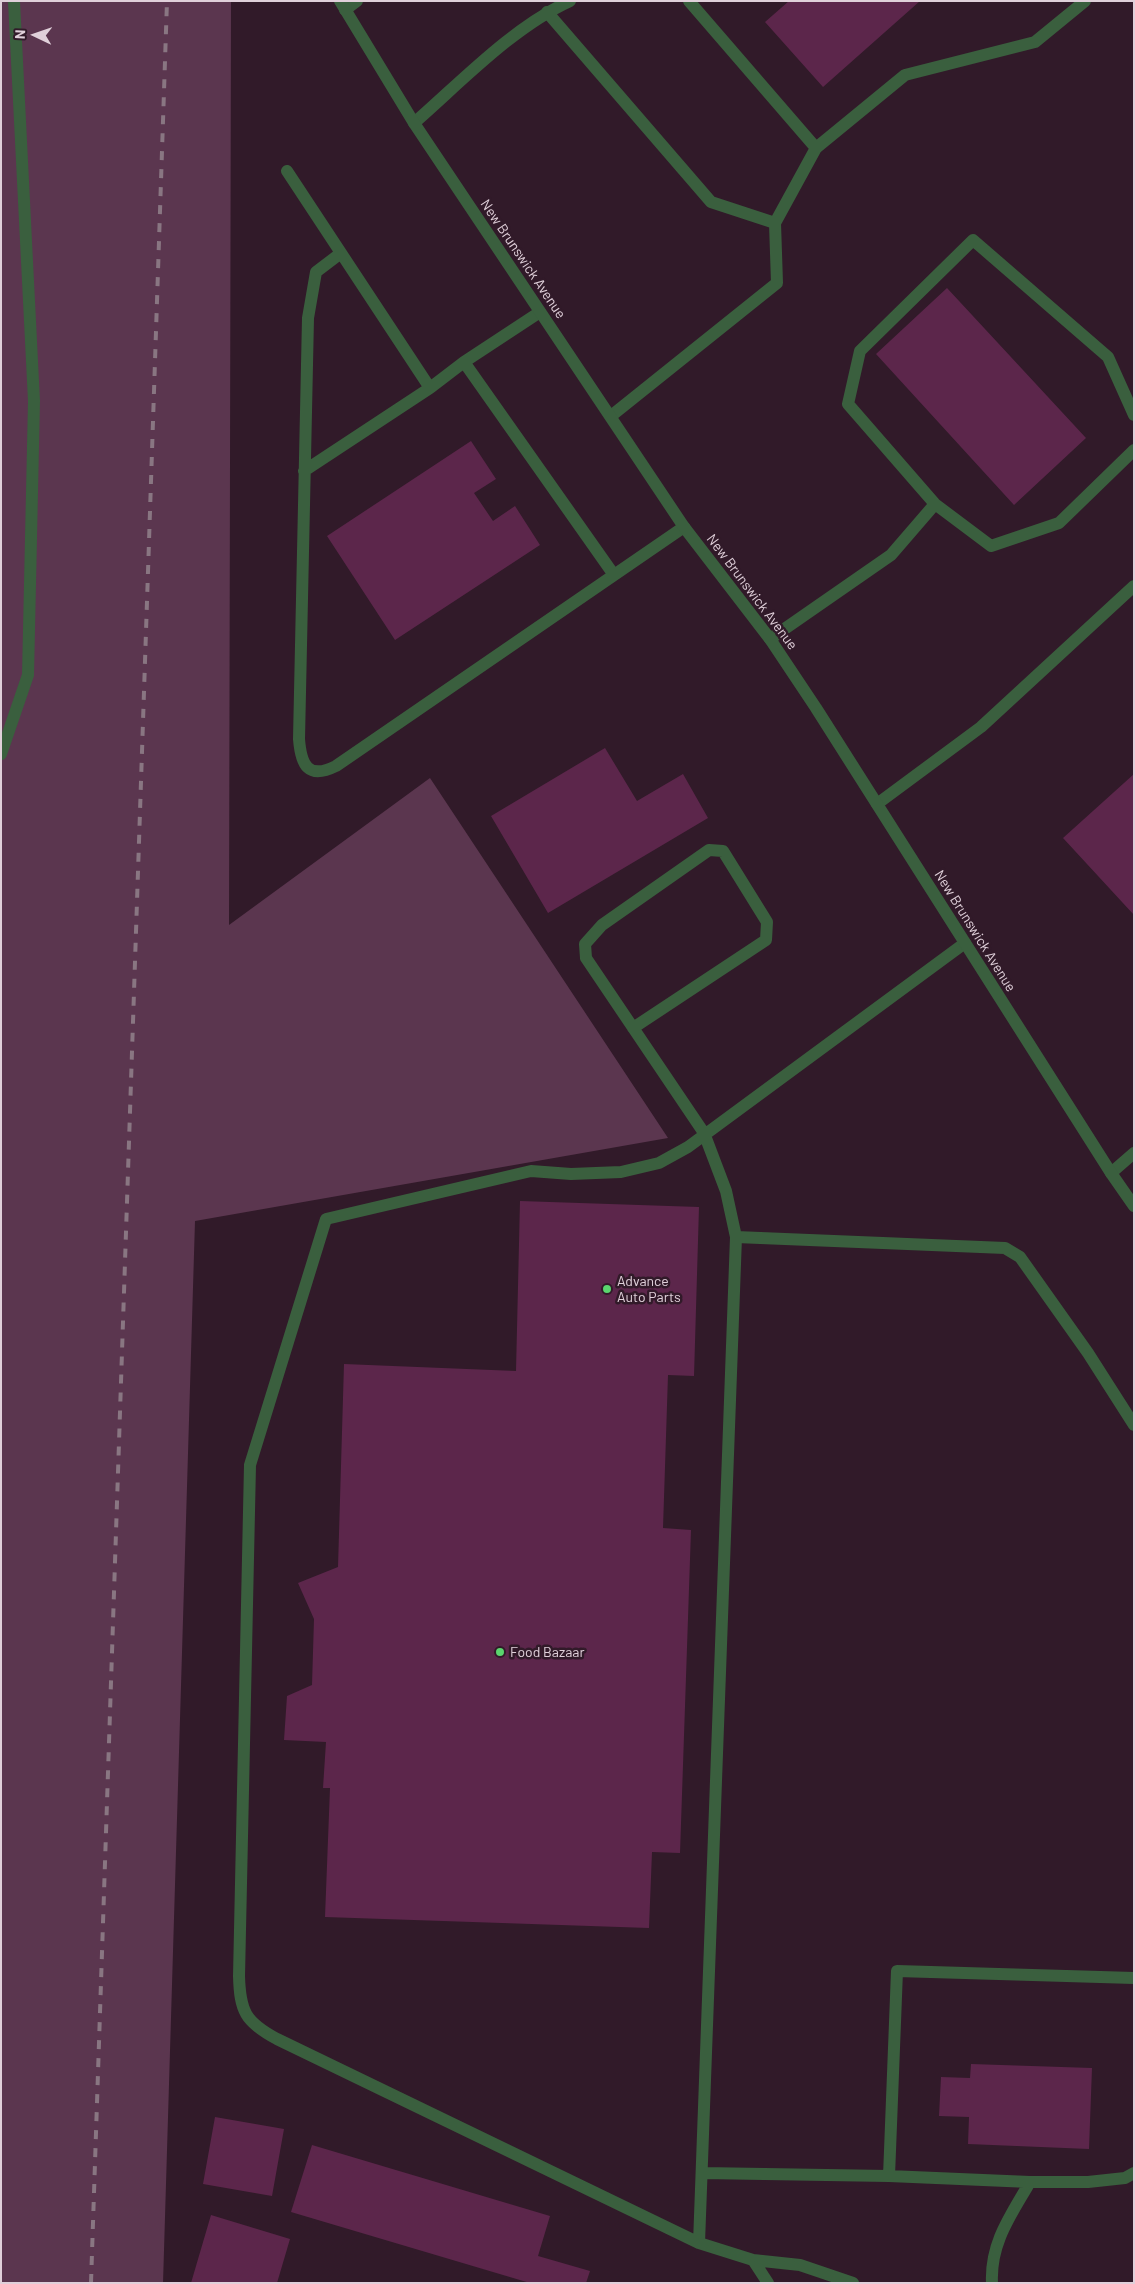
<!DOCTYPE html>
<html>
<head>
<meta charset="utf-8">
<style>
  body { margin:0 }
  #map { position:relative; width:1135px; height:2284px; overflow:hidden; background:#311a29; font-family:Barlow,sans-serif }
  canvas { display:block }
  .frame { position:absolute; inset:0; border:2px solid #e0d0da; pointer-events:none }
  .north { position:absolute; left:10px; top:10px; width:50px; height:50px; -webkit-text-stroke:4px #311a29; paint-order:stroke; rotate:273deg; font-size:14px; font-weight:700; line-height:20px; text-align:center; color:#e0d0da }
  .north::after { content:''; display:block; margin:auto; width:18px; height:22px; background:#e0d0da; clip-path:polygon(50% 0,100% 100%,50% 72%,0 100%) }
</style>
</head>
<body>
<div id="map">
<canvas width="1135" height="2284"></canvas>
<div class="frame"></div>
<div class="north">N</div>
</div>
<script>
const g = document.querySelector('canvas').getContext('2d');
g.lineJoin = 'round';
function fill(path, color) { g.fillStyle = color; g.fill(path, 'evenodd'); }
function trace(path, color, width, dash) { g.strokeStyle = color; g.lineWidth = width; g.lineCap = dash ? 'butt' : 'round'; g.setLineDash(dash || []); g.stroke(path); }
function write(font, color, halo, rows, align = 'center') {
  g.font = font + ' Barlow,sans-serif'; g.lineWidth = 5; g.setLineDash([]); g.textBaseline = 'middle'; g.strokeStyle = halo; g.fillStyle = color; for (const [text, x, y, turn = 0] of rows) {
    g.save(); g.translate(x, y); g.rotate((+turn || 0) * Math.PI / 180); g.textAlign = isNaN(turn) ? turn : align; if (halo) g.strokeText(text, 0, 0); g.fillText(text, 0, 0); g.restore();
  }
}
fill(new Path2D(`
  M1 1H231L229 925 430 778 668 1138 195 1221 163 2283H1Z`), '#5b364f');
fill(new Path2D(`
  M789 1H920L823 87 765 22Z
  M947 288 1086 438 1014 505 876 354Z
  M471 441 496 479 474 493 493 521 515 506 540 545 395 640 327 536Z
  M605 748 637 801 683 774 708 818 548 913 491 816Z
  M1134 774V915L1063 838Z
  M520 1201 699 1207 694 1376 668 1375 663 1528 691 1530 680 1853 652 1852 649 1928 325 1917 330 1788H323L326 1742 284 1740 287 1696 312 1685 314 1619 298 1583 338 1567 344 1364 516 1371Z
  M971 2064 1092 2068 1089 2149 968 2144 969 2117 939 2116 941 2077 970 2078Z
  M215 2117 284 2129 272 2196 203 2184Z
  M312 2145 550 2216 538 2256 590 2271 586 2283H530L291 2212Z
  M211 2215 290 2239 277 2283H191Z`), '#5c264b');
trace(new Path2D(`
  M689 1 816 148
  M345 10 357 1
  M547 12 711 202 775 223
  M414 123C461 82 513 27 570 1
  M287 171 430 388
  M341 253 316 272 308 318 299 739C301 765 308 780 336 766L684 527
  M464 362 614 575
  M1134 415 1108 357 973 240 860 351 848 404 935 504 991 546 1059 523 1134 450
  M611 416 777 283 775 223 816 148 905 75 1035 42 1085 1
  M304 471 430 388 464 362 540 312
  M770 639 891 555 935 504
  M1 754 28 675 34 401 14 1
  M877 804 981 727 1134 586
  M633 1028 766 940 767 922 723 851 709 850 602 925 585 944 586 958 704 1133 726 1191 736 1237 1005 1248 1020 1257 1088 1353 1134 1425
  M702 2173 889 2176 1030 2182H1088L1125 2178 1134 2173
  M889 2176 897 1971 1134 1978
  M699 2243 736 1237
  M753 2260 699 2243 277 2039C245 2022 240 2011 239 1976L250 1465 326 1219 531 1171 571 1174 621 1172 659 1163 688 1147 965 943
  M768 2283 753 2260 800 2265 853 2283
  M992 2283C990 2243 1011 2215 1030 2182`), '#3a5f3e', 12);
trace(new Path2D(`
  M1111 1173 1134 1153`), '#3a5f3e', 12);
trace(new Path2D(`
  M340 1 414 123 684 527 770 639 816 708 1111 1173 1134 1206`), '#3a5f3e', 12);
trace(new Path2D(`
  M91 2283 167 1`), '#897682', 4, [9, 9]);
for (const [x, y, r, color] of [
  [607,1289,5,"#5ad56e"],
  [500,1652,5,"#5ad56e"]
]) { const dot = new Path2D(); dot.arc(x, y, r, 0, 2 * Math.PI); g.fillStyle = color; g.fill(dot); trace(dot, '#311a29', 2); }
write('14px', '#e0d0da', '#311a29', [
  ["New Brunswick Avenue",523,259,56],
  ["New Brunswick Avenue",752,592,53],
  ["New Brunswick Avenue",975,931,58]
]);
write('14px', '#e0d0da', '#311a29', [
  ["Advance",617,1281],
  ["Auto Parts",617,1297],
  ["Food Bazaar",510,1652]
], 'left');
</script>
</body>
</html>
